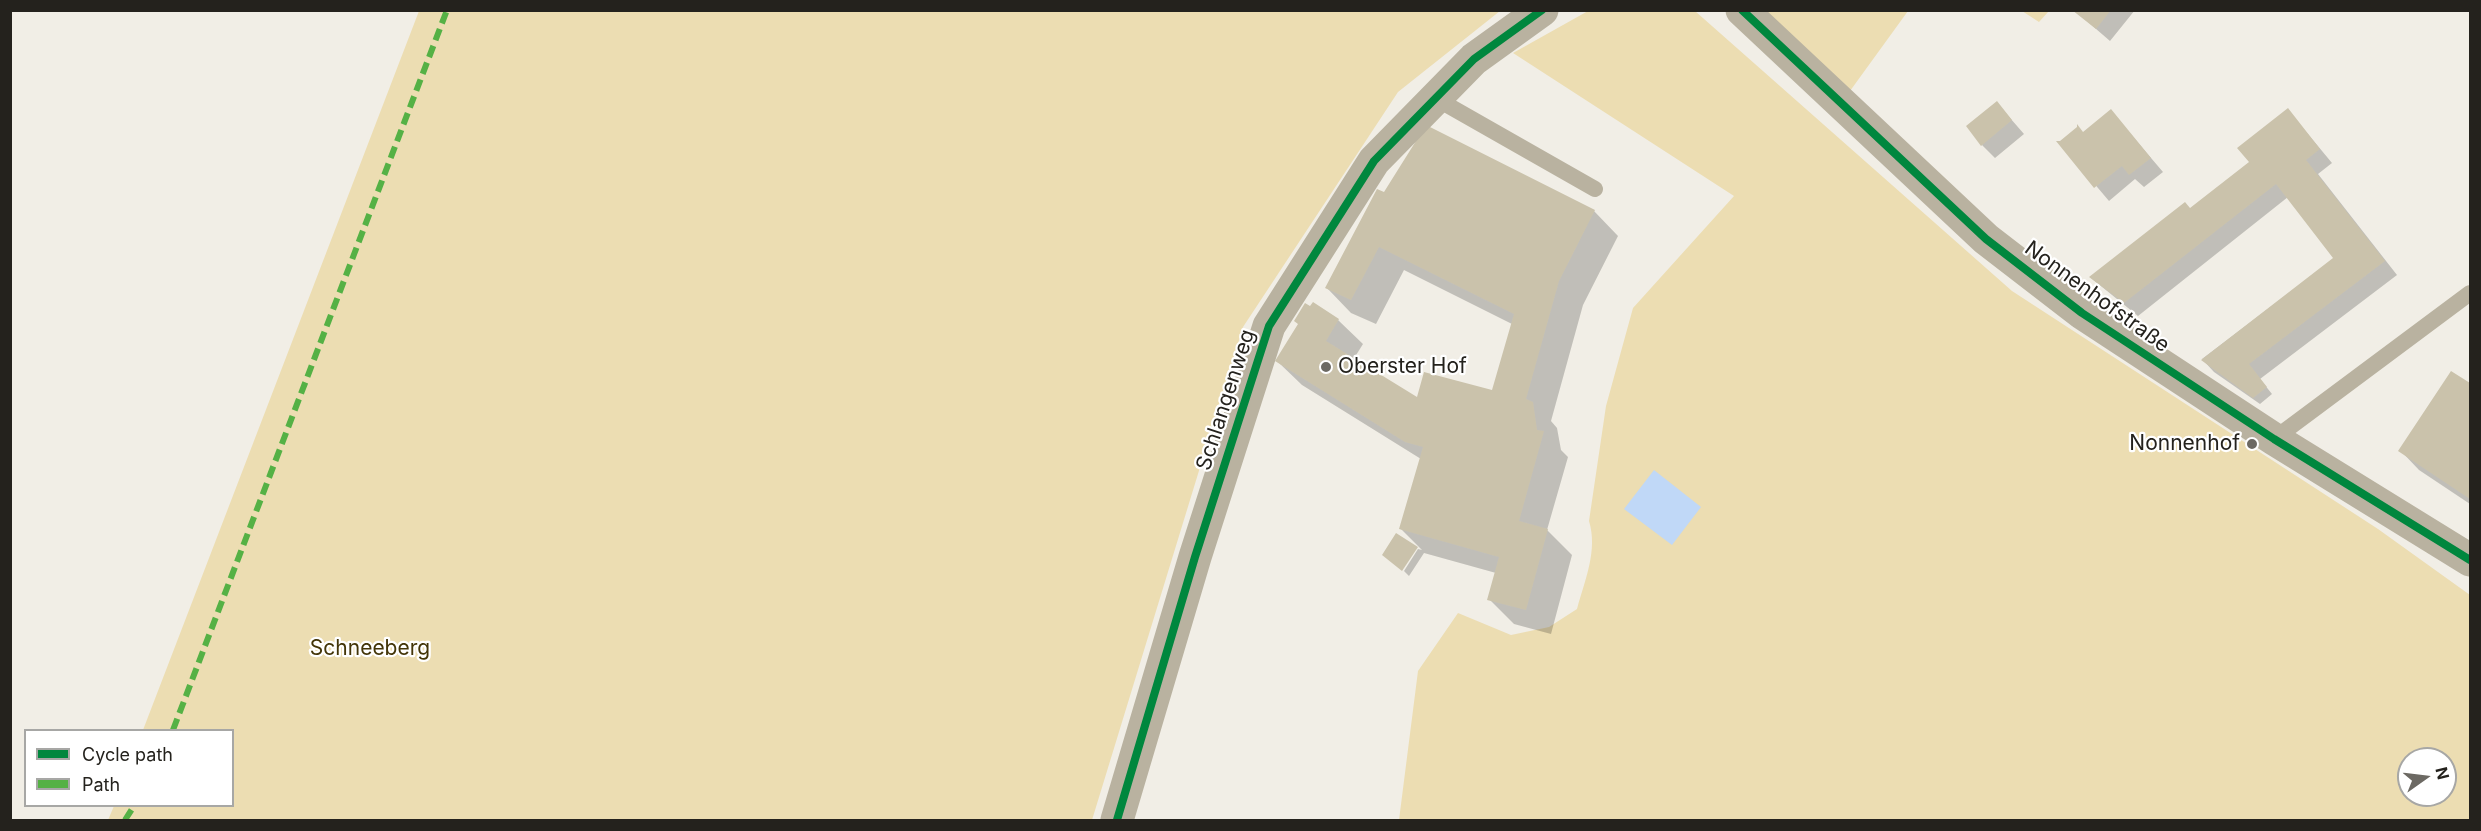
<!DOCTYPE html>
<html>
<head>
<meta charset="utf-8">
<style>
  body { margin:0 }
  #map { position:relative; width:2481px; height:831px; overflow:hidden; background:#f1eee6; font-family:Inter,sans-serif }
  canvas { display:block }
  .frame { position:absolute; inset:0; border:12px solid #24221d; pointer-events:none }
  .legend { position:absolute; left:24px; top:729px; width:210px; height:78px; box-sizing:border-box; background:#fff; border:2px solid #a7a7a5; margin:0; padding:8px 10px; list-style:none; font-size:18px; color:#24221d }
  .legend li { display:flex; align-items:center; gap:12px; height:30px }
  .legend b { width:30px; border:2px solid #a7a7a5 }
  .north { position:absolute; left:2397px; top:747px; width:60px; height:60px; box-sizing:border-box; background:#fff; border:2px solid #a7a7a5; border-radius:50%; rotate:76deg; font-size:16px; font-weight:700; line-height:24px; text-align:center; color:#24221d }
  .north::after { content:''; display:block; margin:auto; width:21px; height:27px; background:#6c6963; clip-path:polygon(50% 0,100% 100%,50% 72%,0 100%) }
</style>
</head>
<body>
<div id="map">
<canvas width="2481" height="831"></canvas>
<div class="frame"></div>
<ul class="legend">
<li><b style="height:8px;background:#00873e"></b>Cycle path</li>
<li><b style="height:8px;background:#55b145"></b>Path</li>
</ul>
<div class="north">N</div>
</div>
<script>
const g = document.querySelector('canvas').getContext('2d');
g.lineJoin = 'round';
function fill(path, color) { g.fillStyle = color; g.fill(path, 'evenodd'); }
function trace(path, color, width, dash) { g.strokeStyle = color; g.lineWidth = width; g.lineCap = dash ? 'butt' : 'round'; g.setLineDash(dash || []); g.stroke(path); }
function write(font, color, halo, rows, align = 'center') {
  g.font = font + ' Inter,sans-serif'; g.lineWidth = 4.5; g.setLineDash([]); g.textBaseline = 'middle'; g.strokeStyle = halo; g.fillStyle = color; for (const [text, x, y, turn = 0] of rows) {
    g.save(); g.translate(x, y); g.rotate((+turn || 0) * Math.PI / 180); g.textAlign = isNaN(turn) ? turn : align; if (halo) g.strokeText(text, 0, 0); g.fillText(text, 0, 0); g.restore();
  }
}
fill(new Path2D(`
  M419 11V10L1500 11 1398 92 1243 327 1092 820H108L114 806H232V730H143Z
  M1588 11H1695L2012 291 2378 529 2470 595V820H1399L1418 671 1458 613 1511 635 1549 627 1577 609C1585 580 1598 550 1589 521L1606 406 1633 308 1734 196 1513 53ZM2409 759H2445V795H2409Z
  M1765 11H1908L1850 91Z
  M2022 11H2049L2039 22Z`), '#ecddb2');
fill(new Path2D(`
  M1654 470 1701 507 1672 545 1624 509Z`), '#c0d8f7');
fill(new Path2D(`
  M2074 10H2135L2110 41Z
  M1997 103 2024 134 1995 158 1982 145Z
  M2288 110 2332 163 2318 174 2397 275 2260 379 2272 394 2260 404 2214 372 2202 359 2335 258 2288 197 2138 316 2091 278 2190 209 2251 162Z
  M2111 111 2163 172 2144 187 2135 179 2109 201 2059 142 2084 133Z
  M1385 194 1594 211 1618 236 1583 305 1551 421 1557 428 1561 450 1568 457 1547 530 1572 555 1551 634 1514 624 1489 599 1496 573 1424 553 1409 576 1404 571 1418 549 1422 550 1401 529 1421 459 1302 385 1277 361 1338 320 1363 344 1353 360 1418 399 1493 392 1512 324 1404 270 1376 324 1351 313 1327 288Z
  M2452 373 2470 385V504L2419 470 2400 450Z`), '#0003');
fill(new Path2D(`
  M2072 10H2111L2096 29Z
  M1997 101 2012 120 1981 146 1966 126Z
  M2288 108 2320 149 2306 160 2385 261 2249 364 2267 387 2253 398 2201 360 2333 258 2276 184 2124 303 2089 277 2185 202 2190 208 2249 162 2237 148Z
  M2111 109 2151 158 2129 175 2122 166 2094 188 2056 141H2060L2077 127V124L2083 132Z
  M1426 125 1595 210 1559 281 1526 399 1533 402 1537 430 1544 431 1519 521 1548 529 1526 610 1487 600 1499 557 1399 529 1423 447 1405 442 1275 361 1298 324 1294 321 1305 303 1310 306 1313 302 1339 319 1326 341 1417 397 1424 372 1492 390 1514 314 1379 247 1351 300 1325 288 1377 189 1384 192Z
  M2451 371 2470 383V499L2398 451Z
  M1396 533 1418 547 1402 571 1382 555Z`), '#cac2ab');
trace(new Path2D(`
  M1435 98 1595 189
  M2274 439 2470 293`), '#b9b2a0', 16);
trace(new Path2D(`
  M1742 10 1986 239 2082 313 2274 439 2470 560
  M1117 820 1195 557 1269 326 1374 161 1474 59 1542 10`), '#b9b2a0', 33);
trace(new Path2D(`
  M173 730 447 10
  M125 820 134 806`), '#55b145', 6, [12, 6]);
trace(new Path2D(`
  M1742 10 1986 239 2082 313 2274 439 2470 560
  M1117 820 1195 557 1269 326 1374 161 1474 59 1542 10`), '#00873e', 8);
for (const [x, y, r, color] of [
  [1326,367,6,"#6c6963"],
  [2252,444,6,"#6c6963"]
]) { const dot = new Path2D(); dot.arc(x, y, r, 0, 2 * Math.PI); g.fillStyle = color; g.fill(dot); trace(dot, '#fff', 2); }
write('21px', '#24221d', '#fff', [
  ["Nonnenhofstraße",2097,297,36],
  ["Schlangenweg",1226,400,-72]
]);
write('21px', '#24221d', '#fff', [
  ["Oberster Hof",1338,367],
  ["Nonnenhof",2240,444,"right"]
], 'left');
write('21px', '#433508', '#fff', [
  ["Schneeberg",370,649]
]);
</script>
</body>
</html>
